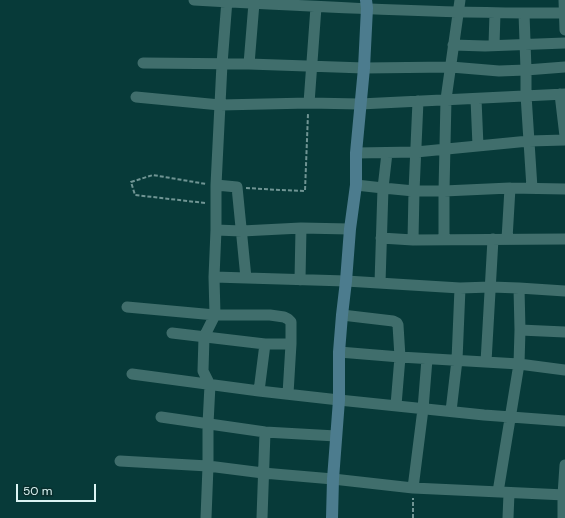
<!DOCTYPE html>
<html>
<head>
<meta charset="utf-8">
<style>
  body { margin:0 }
  #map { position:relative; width:565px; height:518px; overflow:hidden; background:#073a39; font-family:"DM Sans",sans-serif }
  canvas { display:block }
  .scale { position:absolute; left:16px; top:484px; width:80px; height:18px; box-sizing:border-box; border:2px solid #dcf4f3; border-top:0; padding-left:5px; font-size:12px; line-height:14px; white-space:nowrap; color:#dcf4f3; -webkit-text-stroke:3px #092e2d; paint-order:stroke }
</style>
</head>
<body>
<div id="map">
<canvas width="565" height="518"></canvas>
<div class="scale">50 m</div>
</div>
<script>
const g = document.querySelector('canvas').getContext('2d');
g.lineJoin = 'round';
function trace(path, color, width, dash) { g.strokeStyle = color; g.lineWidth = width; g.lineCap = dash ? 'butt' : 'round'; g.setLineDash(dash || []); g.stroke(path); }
trace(new Path2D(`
  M246 188 279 190 305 191 308 114
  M205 203 135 195 131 182 153 175 206 184
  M413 518V498`), '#709594', 2, [4, 2]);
trace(new Path2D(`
  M194 0C304 6 414 12 524 13
  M227 0 222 64 216 185V230L242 231 301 228 350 229
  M564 0 565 30
  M453 45 485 46 565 43
  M494 45 495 13
  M143 63 249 64 364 68 451 67 499 71 526 70 524 13H564
  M249 64 254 3
  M560 94 565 136
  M136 97 220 105 309 103 360 104 565 94
  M476 99 478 146
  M309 103 316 7
  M356 153 416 152 529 141 565 140
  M216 185 237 187 246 278
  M356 185 383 188 414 191H444L510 188 565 189
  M532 188 526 95V70L565 67
  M381 238 413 240 565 239
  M444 239V191L446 99 460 0
  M507 239 510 188
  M413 240 414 191 418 101
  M214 277 216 230
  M300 280 301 228
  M380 283 383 188 387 153
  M519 288 520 330
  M127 307 215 315H270L284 317 288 319 291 322V344
  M342 315 393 321 397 323 398 325 400 357 396 405
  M172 333 265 344H291L288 394
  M339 352 400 357 519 364 565 370
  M486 362 493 239
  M132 374 259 391 339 400 484 415 565 421
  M259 391 265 344
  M451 411 457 360 460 288
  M161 417 265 432 336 436
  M120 461 208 466 263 473 333 479 413 488 565 495
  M413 488 423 409 427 359
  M498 492 519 364 520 330 565 332
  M206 518 208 466V424L210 385 203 371 204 337 215 315 214 277 346 281 460 288 491 287 519 288 565 291
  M262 518 265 432
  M508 518 509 493
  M563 518V495L565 465`), '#406e6c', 11);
trace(new Path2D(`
  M332 518 333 479 339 400V352L342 315 346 281 350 229 356 185V153L364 68 367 8 366 0`), '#4c7c8e', 12);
</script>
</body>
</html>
